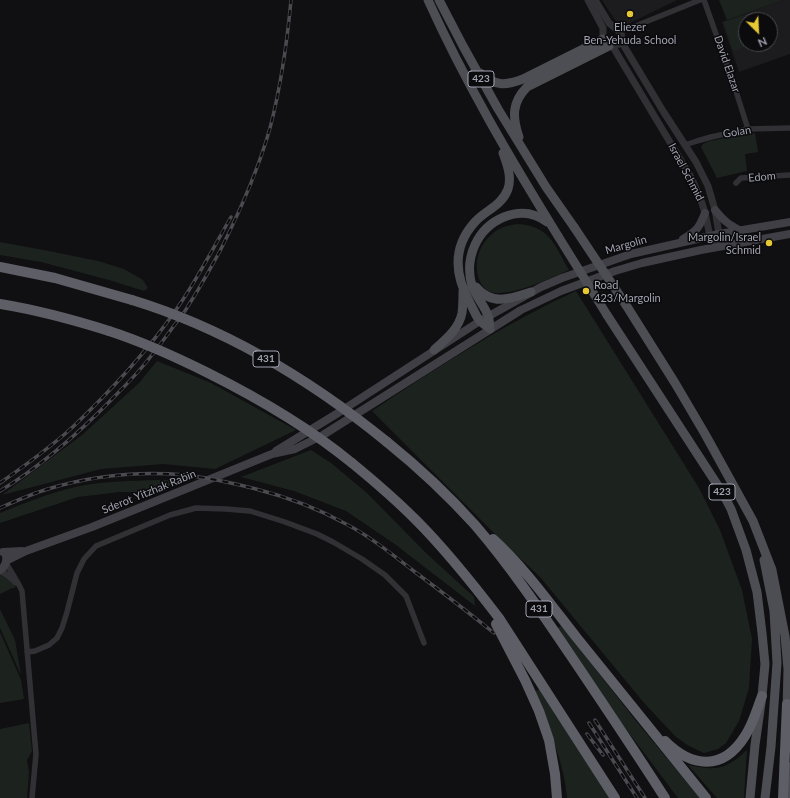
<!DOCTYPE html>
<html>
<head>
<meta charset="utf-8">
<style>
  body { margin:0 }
  #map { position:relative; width:790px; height:798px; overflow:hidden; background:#100f11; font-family:Lato,sans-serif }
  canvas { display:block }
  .north { position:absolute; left:738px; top:12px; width:40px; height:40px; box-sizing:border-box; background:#0b0a0c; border:1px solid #47474e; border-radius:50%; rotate:156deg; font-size:11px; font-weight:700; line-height:16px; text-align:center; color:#a1a3b1 }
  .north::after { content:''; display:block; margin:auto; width:14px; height:18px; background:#e5c833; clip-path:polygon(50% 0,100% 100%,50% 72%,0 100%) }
</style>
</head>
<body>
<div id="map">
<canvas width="790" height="798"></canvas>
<div class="north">N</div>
</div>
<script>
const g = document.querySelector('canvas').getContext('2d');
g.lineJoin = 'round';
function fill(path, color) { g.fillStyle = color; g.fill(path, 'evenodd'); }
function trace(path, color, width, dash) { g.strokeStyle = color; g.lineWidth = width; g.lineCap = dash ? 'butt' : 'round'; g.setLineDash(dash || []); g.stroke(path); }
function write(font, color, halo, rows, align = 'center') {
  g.font = font + ' Lato,sans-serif'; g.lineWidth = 3; g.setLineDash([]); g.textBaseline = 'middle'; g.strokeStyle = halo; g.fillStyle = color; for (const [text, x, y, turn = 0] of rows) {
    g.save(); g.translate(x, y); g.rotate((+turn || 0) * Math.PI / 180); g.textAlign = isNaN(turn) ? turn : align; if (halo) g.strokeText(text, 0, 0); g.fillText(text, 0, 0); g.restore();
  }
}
fill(new Path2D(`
  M602 0H677L620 28Z
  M783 0H790V54L739 72 722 22ZM746 20H770V44H746Z`), '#1c1c1e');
fill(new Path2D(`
  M719 0H783L727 20Z
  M743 16 746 24V44H753L733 51 724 22Z
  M755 133 758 152 745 154 747 171 717 178 701 147 703 144 709 141Z
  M518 224C550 226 555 246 569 270 551 278 517 294 497 293 490 293 486 291 482 285 472 269 477 247 491 235 498 228 508 225 518 224Z
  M0 242 49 251 98 261 124 269 143 280 148 288 144 291 109 280 41 262 0 255Z
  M576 291 699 488 720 530 742 590 752 639 749 688 739 721 726 743 718 749 704 753 689 746 676 737 645 704 540 577 504 543 372 411C438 367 504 324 576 291Z
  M157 361 211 383 296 430 215 469 163 464 101 469 2 495 82 435 139 383Z
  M311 450 331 463 367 493 426 553 474 597 475 606 396 545 346 511 294 491 241 477Z
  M158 480H186L152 492H120L78 497 0 523V513C25 503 49 493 75 487 102 481 131 481 158 480Z
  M9 564 14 578 15 588H12L0 594V568Z
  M0 609 15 640 21 675 0 628Z
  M562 626 636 721 700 798H678L620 721 557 628Z
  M0 632 21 680 24 699 0 703Z
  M540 689 610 798H567C564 760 548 727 534 692Z
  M29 723 32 751 27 760 29 772 27 798H0V729Z
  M747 750 744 798H717L688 765C716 771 726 770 747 750Z`), '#1c231e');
trace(new Path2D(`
  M704 0 734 85 748 129
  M619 30 633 27 700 0
  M685 145 697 141 711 137 748 129 790 128
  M736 183 741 178 790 175
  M6 563 18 583 22 591 36 754 32 798
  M0 571 7 575 16 583
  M27 652 35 651 49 645 57 638 62 628 67 612 77 573 84 559 96 546 170 515 196 508 226 509 250 511 285 522 317 534 333 542 362 559 385 575 406 596 424 643`), '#313135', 5.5);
trace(new Path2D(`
  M588 0 603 28V39L606 44
  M595 0 609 23 621 33 622 38 619 44
  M621 41 663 111 696 162 708 186 715 210 719 234 717 247
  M613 47 692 179 702 203 705 213 710 236 717 247`), '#313135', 7);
trace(new Path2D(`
  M715 210C723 220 728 224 739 230
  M683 239C697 231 699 228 705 213
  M276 451 338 413 480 321 541 287 562 278 631 254 719 234 790 222
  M3 552 22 551
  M6 561 26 551 92 527 272 454 295 449 323 435 521 310 561 291 615 271 642 263 701 250 790 234
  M0 570C5 567 7 562 6 556`), '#3f3f45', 8);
trace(new Path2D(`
  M428 0C465 82 511 160 558 236
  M439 0 463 46 498 109 546 187 574 227
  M480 73C495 86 505 86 523 79L603 39
  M519 137C512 117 512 102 527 87L609 46
  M476 287C492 306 510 299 531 292
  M626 305 675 383 705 434 753 521 772 570 785 636 788 669 787 710
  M607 315 722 492 731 509 746 550 757 592 762 633 765 664 762 696 755 745 750 798
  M490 329C487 326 483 324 480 321 476 317 473 308 470 303 455 276 452 248 474 223 485 210 501 207 508 189 512 177 507 164 503 153
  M490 329C489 325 490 320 488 316 485 306 476 297 472 286 464 258 477 228 504 217 519 211 534 212 547 222
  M434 350C445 340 459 329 462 313 463 306 463 299 463 291
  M764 560 774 611 777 663 771 747 765 798
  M789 767V798`), '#4d4d54', 9);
trace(new Path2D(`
  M0 267 55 278 132 300
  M0 304C37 310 74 320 109 331
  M387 442C418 467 448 495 475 525 511 567 542 613 573 659 604 705 635 751 665 798
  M352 463C374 481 396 500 416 520 446 550 473 584 499 618L615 798
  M493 539C524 567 551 605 577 638 620 692 663 745 706 798
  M496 624 525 680 539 711 549 740 555 774 557 798
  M665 741C692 768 723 771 745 736 753 724 757 709 762 696
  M783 798 787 704`), '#5d5e66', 10);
const rail = new Path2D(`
  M0 483C23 467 45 451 66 433 79 422 91 409 103 397 131 368 159 336 182 301 200 274 215 245 231 217
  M0 491C41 466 78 434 112 399 122 389 133 378 143 366 155 352 165 338 176 323 180 317 185 312 188 306 200 288 210 269 220 251 240 211 258 171 270 128 281 86 287 43 291 0
  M0 508C16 501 31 494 48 489 91 476 140 471 185 475 209 478 233 483 256 489 287 497 317 508 346 524 371 537 393 555 415 572 442 592 468 612 494 633
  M595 720 645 798
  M589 723 637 798
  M587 734 603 755`);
trace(rail, '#4a4a50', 3.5);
trace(rail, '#0b0a0c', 2, [6]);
trace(new Path2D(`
  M574 227 626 305
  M558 236 607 315`), '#4d4d54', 9);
trace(new Path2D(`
  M132 300C224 328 312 381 387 442
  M109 331C143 342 176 357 208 373 258 398 308 427 352 463`), '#5d5e66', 10);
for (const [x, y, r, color] of [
  [630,14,4,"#e5c833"],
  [769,243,4,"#e5c833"],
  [586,291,4,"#e5c833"]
]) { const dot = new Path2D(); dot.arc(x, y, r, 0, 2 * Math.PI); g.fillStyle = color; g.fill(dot); trace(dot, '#0b0a0c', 1.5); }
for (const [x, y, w] of [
  [481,79,26],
  [266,359,26],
  [722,492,26],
  [539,609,26]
]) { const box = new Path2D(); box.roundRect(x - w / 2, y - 8, w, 16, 3); g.fillStyle = '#0b0a0c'; g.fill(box); trace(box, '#a1a3b1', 1); }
write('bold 10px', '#a1a3b1', null, [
  ["423",481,79],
  ["431",266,359],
  ["423",722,492],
  ["431",539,609]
]);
write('11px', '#a1a3b1', '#0b0a0c', [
  ["Eliezer",630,27],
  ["Ben-Yehuda School",630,40],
  ["Margolin/Israel",761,237,"right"],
  ["Schmid",761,250,"right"],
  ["Road",594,285,"left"],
  ["423/Margolin",594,298,"left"]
]);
write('11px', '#a1a3b1', '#0b0a0c', [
  ["David Elazar",727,64,71],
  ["Golan",737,132,-9],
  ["Israel Schmid",686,172,62],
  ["Edom",762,177,-5],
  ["Margolin",626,245,-16],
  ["Sderot Yitzhak Rabin",149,492,-22]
]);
</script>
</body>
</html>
